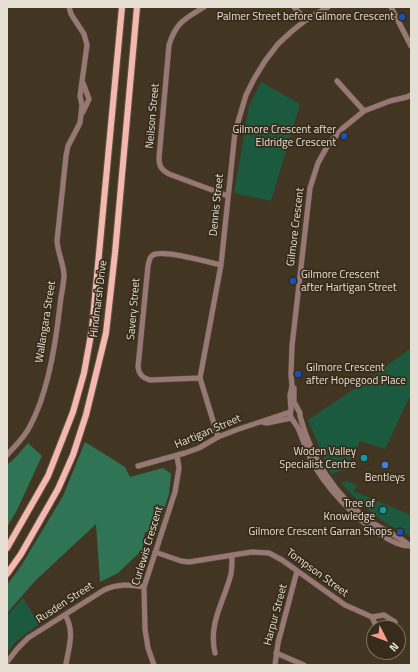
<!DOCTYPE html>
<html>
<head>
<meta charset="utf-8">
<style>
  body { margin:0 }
  #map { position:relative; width:418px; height:672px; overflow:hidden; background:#423623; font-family:"Titillium Web",sans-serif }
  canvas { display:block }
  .frame { position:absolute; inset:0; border:8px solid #e6dfd4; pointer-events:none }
  .north { position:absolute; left:366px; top:620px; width:40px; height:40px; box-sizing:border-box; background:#372b19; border:1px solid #7d7364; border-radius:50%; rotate:132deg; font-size:11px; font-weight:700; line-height:16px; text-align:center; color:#e6dfd4 }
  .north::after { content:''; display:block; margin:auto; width:14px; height:18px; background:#f49d8d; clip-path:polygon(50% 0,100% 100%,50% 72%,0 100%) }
</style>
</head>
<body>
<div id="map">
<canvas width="418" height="672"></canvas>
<div class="frame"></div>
<div class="north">N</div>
</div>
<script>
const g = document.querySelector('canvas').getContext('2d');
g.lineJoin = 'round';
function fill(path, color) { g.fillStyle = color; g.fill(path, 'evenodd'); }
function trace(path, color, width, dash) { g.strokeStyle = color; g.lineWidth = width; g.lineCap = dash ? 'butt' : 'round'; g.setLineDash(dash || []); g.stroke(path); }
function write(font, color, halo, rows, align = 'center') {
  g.font = font + ' "Titillium Web",sans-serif'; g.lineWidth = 3.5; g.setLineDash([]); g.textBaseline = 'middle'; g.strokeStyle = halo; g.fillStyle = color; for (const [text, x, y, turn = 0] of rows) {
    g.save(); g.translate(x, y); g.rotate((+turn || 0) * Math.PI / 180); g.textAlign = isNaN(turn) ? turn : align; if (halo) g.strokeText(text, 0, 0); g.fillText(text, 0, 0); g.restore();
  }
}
fill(new Path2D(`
  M261 82 300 104 271 201 234 193 249 106Z
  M411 348V394L385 449 360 441 349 468 331 474 308 420 373 376Z
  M347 481 358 486 353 491 411 515V536C383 525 361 505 341 483Z
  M23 598 39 624 15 642 7 653V616Z`), '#1c5a40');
fill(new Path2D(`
  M85 442 125 467 130 477 163 468 171 474 169 494 157 531 145 532 142 550 118 573 100 582 96 524 35 581 7 613V585L21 566 63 496Z
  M28 443 42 456 16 512 7 527V465L15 458Z`), '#2f7455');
const minor = new Path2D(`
  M204 7C185 19 176 22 169 45L159 158C159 167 162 170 169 174L228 196
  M294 7 306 20
  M391 7 411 46
  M337 81 364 111
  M83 112 89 99 83 83
  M200 378 150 380C143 378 139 375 138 367L148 266C149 262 149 257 153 255 163 249 208 262 221 265
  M292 386 290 395 291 410 290 415C292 420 295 423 298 428 304 441 307 455 315 467 332 495 370 535 402 545 405 546 408 546 411 546
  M262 422 267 423 291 418
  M218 437 200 378 221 265 235 132 246 95 254 79 265 61 278 44 292 31 306 20 328 7
  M7 455C15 446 25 437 30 426 48 393 56 342 60 305 61 295 64 284 64 274 63 263 58 253 57 241L66 156 68 146 80 123 82 105 80 96 87 45 84 34 71 14 69 7
  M138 466 185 453 199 448 218 437 236 430 290 412
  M410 546C400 536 383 530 371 522 335 496 311 458 300 416V413L294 402V388L292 386 291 374 292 346 310 188 318 163 328 145 343 128 364 111 390 101 407 97 411 95
  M155 552 181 561 189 562 252 552 269 553 282 560 345 605 372 617 377 628
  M65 615C75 631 69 646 66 664
  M372 617 384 615 395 622V628
  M215 653C208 623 224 602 231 574 232 568 232 561 232 555
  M276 653 304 665
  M7 662 18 648 28 638 104 590C118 583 130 585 144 587
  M154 665 148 648 145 629 144 587 175 492 179 468 177 456
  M275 665 278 643 297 571`);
const major = new Path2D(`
  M7 548 48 476 73 412 84 373 92 329 122 7
  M7 574 21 554 58 489 73 455 86 415 106 333 115 253 137 7`);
trace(minor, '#605443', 6);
trace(major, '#605443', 8);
trace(minor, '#977875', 5);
trace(major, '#f5b8b1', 6);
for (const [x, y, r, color] of [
  [402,17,4,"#1a4fb4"],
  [344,136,4,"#1a4fb4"],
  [293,281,4,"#1a4fb4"],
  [298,374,4,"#1a4fb4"],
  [364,458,4,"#0f9aa8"],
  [385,465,4,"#3f7fe0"],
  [383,510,4,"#0f9aa8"],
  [400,532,4,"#1a4fb4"]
]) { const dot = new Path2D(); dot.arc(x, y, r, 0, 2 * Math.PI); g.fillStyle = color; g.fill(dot); trace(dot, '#372b19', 1.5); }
write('11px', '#e6dfd4', '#372b19', [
  ["Palmer Street before Gilmore Crescent",394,17],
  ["Gilmore Crescent after",336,130],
  ["Eldridge Crescent",336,143],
  ["Gilmore Crescent",301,275,"left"],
  ["after Hartigan Street",301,288,"left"],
  ["Gilmore Crescent",306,368,"left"],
  ["after Hopegood Place",306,381,"left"],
  ["Woden Valley",356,452],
  ["Specialist Centre",356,465],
  ["Bentleys",385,478,"center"],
  ["Tree of",375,504],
  ["Knowledge",375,517],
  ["Gilmore Crescent Garran Shops",392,532]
], 'right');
write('11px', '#e6dfd4', '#372b19', [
  ["Neilson Street",153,116,-85],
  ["Dennis Street",217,205,-84],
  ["Gilmore Crescent",296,227,-83],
  ["Hindmarsh Drive",99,299,-83],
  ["Savery Street",134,309,-85],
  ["Wallangara Street",46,322,-81],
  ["Hartigan Street",208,432,-23],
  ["Curlewis Crescent",148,546,-73],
  ["Tompson Street",317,573,36],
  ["Rusden Street",65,603,-33],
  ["Harpur Street",276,615,-75]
]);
</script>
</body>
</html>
